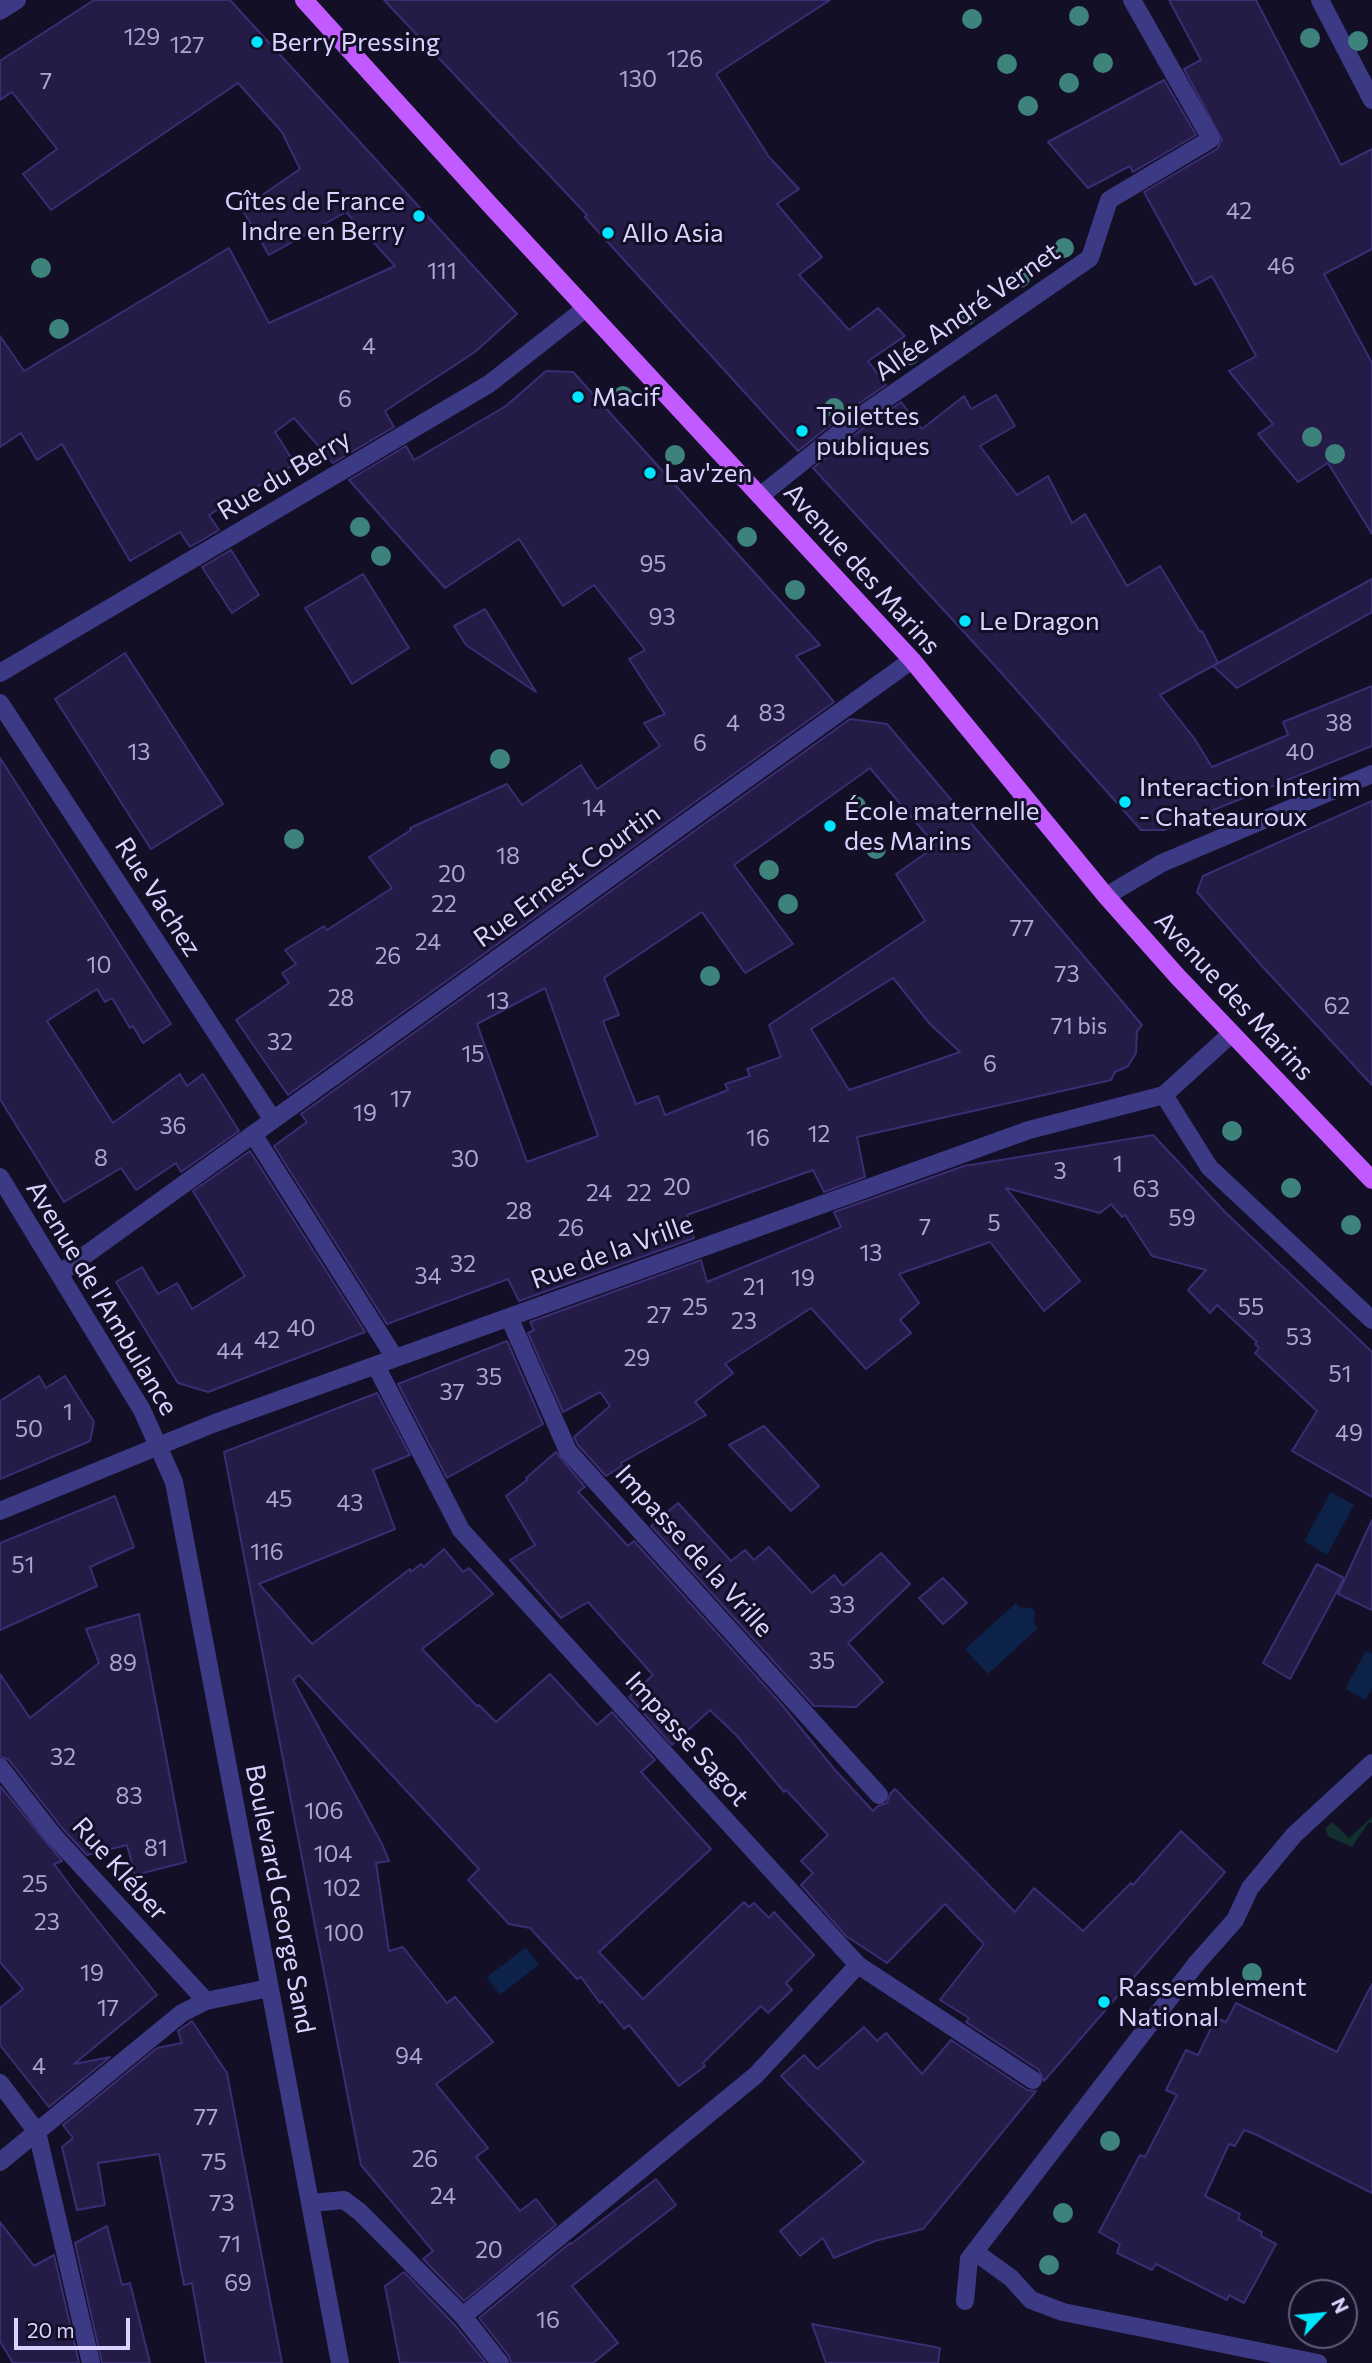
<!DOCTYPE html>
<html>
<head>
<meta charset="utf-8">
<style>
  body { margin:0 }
  #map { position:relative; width:1372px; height:2363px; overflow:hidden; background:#130f26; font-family:Commissioner,sans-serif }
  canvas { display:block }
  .north { position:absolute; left:1288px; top:2279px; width:70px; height:70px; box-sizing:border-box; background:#130f26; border:2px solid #625e7d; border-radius:50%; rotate:64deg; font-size:19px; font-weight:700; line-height:28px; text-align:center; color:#d9d4ff }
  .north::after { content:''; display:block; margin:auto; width:24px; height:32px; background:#00e5ff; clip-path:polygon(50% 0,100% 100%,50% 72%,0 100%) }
  .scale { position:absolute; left:14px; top:2318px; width:116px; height:32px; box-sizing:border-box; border:4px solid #d9d4ff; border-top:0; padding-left:9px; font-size:21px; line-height:24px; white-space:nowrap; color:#d9d4ff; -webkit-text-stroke:5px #130f26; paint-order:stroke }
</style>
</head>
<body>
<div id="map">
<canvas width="1372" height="2363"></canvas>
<div class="north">N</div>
<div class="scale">20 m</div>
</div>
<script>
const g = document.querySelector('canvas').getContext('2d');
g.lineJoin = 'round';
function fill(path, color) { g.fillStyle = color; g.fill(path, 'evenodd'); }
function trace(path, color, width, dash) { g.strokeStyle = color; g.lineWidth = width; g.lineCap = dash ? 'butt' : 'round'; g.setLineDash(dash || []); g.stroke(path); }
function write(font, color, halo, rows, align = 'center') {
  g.font = font + ' Commissioner,sans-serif'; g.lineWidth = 6; g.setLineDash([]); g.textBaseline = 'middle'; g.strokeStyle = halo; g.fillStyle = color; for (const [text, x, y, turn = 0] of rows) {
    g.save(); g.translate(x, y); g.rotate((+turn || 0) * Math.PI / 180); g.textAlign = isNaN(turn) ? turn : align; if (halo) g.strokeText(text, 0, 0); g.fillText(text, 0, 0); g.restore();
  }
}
fill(new Path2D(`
  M1372 1817V1823L1369 1822 1352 1847 1329 1837 1325 1829 1332 1822 1349 1838Z`), '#12302f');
fill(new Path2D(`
  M1331 1492 1354 1505 1327 1555 1304 1541Z
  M1016 1603 1020 1607 1032 1608 1035 1612 1034 1623 1038 1628 988 1674 965 1649Z
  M1366 1651 1372 1654V1688L1366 1700 1345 1689Z
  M526 1947 539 1965 500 1995 487 1977Z`), '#0c2248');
const building = new Path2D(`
  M94 0H230L517 314 475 352 385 411 394 427 333 463 294 418 275 432 295 464 209 515 219 530 190 547 180 532 130 561 62 444 37 460 21 433 0 447V336L24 371 229 248 269 323 395 266 346 212 269 255 242 209 300 169 282 132 238 83 51 210 23 174 57 149 12 92 0 100V61Z
  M384 0H830L716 74 769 157 799 189 777 204 822 257 799 275 849 330 878 308 905 336 868 361 886 385 848 411 798 451 585 217 587 215Z
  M1169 0H1256L1341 165 1372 149V249L1324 274 1372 363V534L1328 463 1298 482 1258 434 1273 424 1229 371 1256 356 1212 276 1195 285 1144 192 1217 149 1222 140 1184 69 1201 60Z
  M1164 80 1196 135 1133 172 1130 166 1088 188 1048 142Z
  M546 371 573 372 820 645 796 656 834 702 288 1095 236 1020 289 983 282 973 296 964 285 950 324 926 327 930 392 888 369 857 411 830 410 828 507 784 522 805 581 765 597 789 660 746 644 723 665 714 629 659 645 650 594 585 563 606 519 539 445 588 349 480 406 446 414 460 506 406Z
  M996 395 1015 426 980 446 1017 495 1048 476 1072 523 1085 514 1127 586 1160 566 1200 632 1202 631 1218 663 1160 695 1194 738 1212 767 1288 735 1283 722 1372 686V746L1164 830H1141L997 668 813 468 862 429 901 402 922 429 964 396 971 409Z
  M231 550 259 595 232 613 202 567Z
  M363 574 409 648 352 684 305 608Z
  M1372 579V612L1237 688 1213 666Z
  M485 609 536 692 466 645 454 626Z
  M125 653 223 804 151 849 55 699Z
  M850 719 887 724 1142 1025 1137 1031 1136 1053 1128 1066 1115 1072 1111 1080 857 1137 865 1177 824 1192 813 1170 687 1215 694 1238 519 1301 508 1279 387 1324 274 1146 307 1122 301 1114ZM870 768 936 846 896 874 925 921 769 1025 781 1057 747 1069 750 1076 725 1084 728 1090 665 1115 658 1096 636 1104 603 1021 619 1015 604 978 702 912 745 973 793 944 734 865ZM893 978 930 1024 960 1052 849 1090 811 1029ZM545 988 598 1136 527 1162 477 1024Z
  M0 758 171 1024 143 1043 133 1026 130 1028 112 998 105 1002 97 989 47 1021 113 1123 180 1074 187 1086 203 1074 239 1131 181 1172 176 1163 136 1190 121 1168 64 1202 0 1099Z
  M1372 801V1085L1262 966 1197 892 1203 876Z
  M1153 1135 1226 1213 1372 1352V1497L1292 1451 1317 1411 1255 1353 1259 1348 1255 1344 1257 1342 1217 1305 1210 1313 1188 1290 1206 1270 1152 1256 1125 1215 1122 1217 1111 1204 1100 1213 1006 1188 1080 1281 1044 1311 990 1242 899 1274 919 1303 900 1320 911 1333 866 1369 811 1308 725 1364 733 1373 695 1402 706 1415 621 1463 622 1466 606 1476 578 1445 574 1437 610 1406 600 1392 563 1412 528 1333 534 1330 530 1322 701 1260 707 1282 841 1227 834 1212 964 1166Z
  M250 1151 365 1332 208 1392 178 1383 116 1282 142 1267 158 1294 177 1283 192 1309 245 1276 193 1191Z
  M507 1341 543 1424 447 1478 398 1384Z
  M39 1376 46 1388 65 1376 94 1422 90 1441 0 1479V1401Z
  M377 1393 410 1455 373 1470 395 1529 259 1584 312 1644 410 1569 411 1572 421 1564 424 1567 444 1549 463 1572 469 1568 493 1594 422 1649 477 1706 479 1705 496 1722 550 1674 597 1725 612 1712 655 1760 641 1772 711 1849 599 1952 643 1999 744 1902 749 1907 754 1903 769 1918 774 1912 814 1955 786 1983 792 1990 768 2013 761 2006 703 2063 705 2066 679 2086 629 2025 624 2029 602 2001 600 2003 581 1977 577 1979 530 1928 509 1924 468 1880 479 1869 299 1675 293 1680 382 1844 389 1861 376 1863 389 1951 403 1947 447 2003 455 1997 493 2042 436 2084 488 2148 476 2157 520 2211 536 2199 556 2225 464 2301 423 2259 433 2251 361 2165 224 1452Z
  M764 1426 819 1486 791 1511 729 1445Z
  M556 1452 585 1487 578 1492 628 1546 634 1541 782 1705 835 1770 873 1811 878 1806 887 1803 890 1794 895 1789 1015 1912 1034 1888 1083 1931 1131 1883 1133 1885 1181 1831 1225 1872 1044 2081 1039 2070 966 2022 969 2018 940 2000 984 1944 945 1904 887 1963 846 1936 801 1885 813 1873 801 1861 828 1835 786 1790 784 1792 737 1736 710 1710 672 1745 629 1697 653 1675 588 1602 561 1618 510 1560 535 1545 506 1496 527 1480 526 1478Z
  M115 1496 134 1547 90 1567 97 1586 0 1630V1543Z
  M678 1503 731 1561 745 1550 754 1560 769 1547 812 1593 834 1575 843 1586 881 1553 910 1584 848 1643 883 1682 856 1707 814 1706 651 1526Z
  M1372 1520V1610L1338 1594Z
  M1317 1564 1344 1578 1290 1679 1263 1663Z
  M943 1578 967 1603 943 1624 919 1598Z
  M139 1614 186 1862 135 1875 127 1845 87 1855 62 1828 9 1760 0 1756V1674L30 1718 99 1663 86 1629Z
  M0 1786 62 1861 54 1864 74 1891 157 1995 74 2064 110 2057 49 2107 0 2045V2008L23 1989 0 1962Z
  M1372 1984V2193L1255 2134 1244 2130 1235 2146 1229 2144 1205 2196 1240 2214 1238 2219 1262 2232 1261 2236 1276 2244 1244 2303 1229 2295 1227 2300 1156 2264 1152 2270 1117 2253 1120 2244 1099 2232 1140 2155 1145 2157 1177 2095 1166 2090 1186 2050 1198 2055 1216 2018 1226 2022 1236 2003 1337 2052Z
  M192 2021 227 2073 282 2363H206L192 2283 184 2285 159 2154 98 2163 105 2205 77 2210 62 2147 73 2138 63 2125 157 2048 182 2043 178 2031Z
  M864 2027 877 2041 886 2033 922 2074 951 2040 1027 2090 1036 2091 923 2229 875 2241 834 2258 823 2238 800 2256 780 2231 864 2162 781 2076 804 2055 817 2069Z
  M656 2179 676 2205 572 2286 618 2343 593 2363H511L509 2356 479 2318 570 2243 571 2244Z
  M0 2222 34 2266 54 2255 79 2363H13L0 2341Z
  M107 2226 122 2285 130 2283 150 2363H102L75 2243Z
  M404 2272 454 2324 486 2363H400L385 2286Z
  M812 2324 940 2348 938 2363H826Z`);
fill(building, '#241b47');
trace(building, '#3b2d73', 2);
trace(new Path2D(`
  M1320 0 1372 100
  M0 11 17 0
  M760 496 855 420 1090 258 1109 200 1211 139 1132 0
  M0 673 489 384 586 308
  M0 703 273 1120
  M1106 896 1162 863 1372 774
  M1164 1095 1209 1167 1372 1320
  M253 1134 395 1358
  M0 1177 142 1410 174 1482C229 1776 286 2069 340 2363
  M59 1274 912 660
  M509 1317 568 1451 879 1795
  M376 1366 461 1530 858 1965 1033 2080
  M0 1511 215 1423 1029 1130 1164 1095 1231 1034
  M0 1767 53 1835 206 2001
  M0 2083 37 2132 91 2363
  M0 2162 182 2013 206 2001 269 1988
  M311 2203 344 2200 360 2212 463 2316 500 2363
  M975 2252 1011 2278 1031 2300 1063 2312 1318 2363
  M965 2301 969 2259 1196 1964 1235 1920 1250 1888 1294 1835 1372 1763
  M463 2316 756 2075 858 1965`), '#3d3a85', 18);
trace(new Path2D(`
  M304 0 492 207 912 660 1106 896 1178 977 1372 1180`), '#c25bff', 18);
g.fillStyle = '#3d827b';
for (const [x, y] of [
  [1079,16],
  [972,19],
  [1310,38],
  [1358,41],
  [1103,63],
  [1007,64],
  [1069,83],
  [1028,106],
  [1064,248],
  [41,268],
  [1020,278],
  [966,316],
  [59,329],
  [910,355],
  [623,396],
  [834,408],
  [1312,437],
  [1335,454],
  [675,455],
  [360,527],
  [747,537],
  [381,556],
  [795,590],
  [500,759],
  [856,806],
  [294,839],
  [876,849],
  [769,870],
  [788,904],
  [710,976],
  [1232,1131],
  [1291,1188],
  [1351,1225],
  [1252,1973],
  [1110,2141],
  [1063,2213],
  [1049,2265]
]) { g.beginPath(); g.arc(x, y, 10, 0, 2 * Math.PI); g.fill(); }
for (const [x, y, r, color] of [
  [257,42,7,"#00e5ff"],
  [419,216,7,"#00e5ff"],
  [608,233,7,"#00e5ff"],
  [578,397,7,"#00e5ff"],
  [802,431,7,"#00e5ff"],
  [650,473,7,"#00e5ff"],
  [965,621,7,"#00e5ff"],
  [1125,802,7,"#00e5ff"],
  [830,826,7,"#00e5ff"],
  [1104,2002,7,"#00e5ff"]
]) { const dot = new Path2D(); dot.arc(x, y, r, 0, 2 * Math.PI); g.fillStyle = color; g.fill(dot); trace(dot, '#130f26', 2.5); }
write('23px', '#aca6d1', null, [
  ["129",142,37],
  ["127",187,45],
  ["126",685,59],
  ["130",638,79],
  ["7",46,81],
  ["42",1239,211],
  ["46",1281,266],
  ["111",442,271],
  ["4",369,346],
  ["6",345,399],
  ["95",653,564],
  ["93",662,617],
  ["83",772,713],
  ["4",733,723],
  ["38",1339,723],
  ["6",700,743],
  ["13",139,752],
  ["40",1300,752],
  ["14",594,808],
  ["18",508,856],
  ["20",452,874],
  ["22",444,904],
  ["77",1022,928],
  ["24",428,942],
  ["26",388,956],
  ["10",99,965],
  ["73",1067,974],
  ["28",341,998],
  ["13",498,1001],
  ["62",1337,1006],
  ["71 bis",1079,1026],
  ["32",280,1042],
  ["15",473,1054],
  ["6",990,1064],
  ["17",401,1099],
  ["19",365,1113],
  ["36",173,1126],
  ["12",819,1134],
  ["16",758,1138],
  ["8",101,1158],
  ["30",465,1159],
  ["1",1118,1164],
  ["3",1060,1171],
  ["20",677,1187],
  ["63",1146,1189],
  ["24",599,1193],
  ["22",639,1193],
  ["28",519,1211],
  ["59",1182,1218],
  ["5",994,1223],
  ["7",925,1227],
  ["26",571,1228],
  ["13",871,1253],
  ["32",463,1264],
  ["34",428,1276],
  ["19",803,1278],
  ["21",754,1287],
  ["25",695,1307],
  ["55",1251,1307],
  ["27",659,1315],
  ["23",744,1321],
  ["40",301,1328],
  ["53",1299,1337],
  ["42",267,1340],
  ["44",230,1351],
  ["29",637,1358],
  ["51",1340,1374],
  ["35",489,1377],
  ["37",452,1392],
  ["1",68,1412],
  ["50",29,1429],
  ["49",1349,1433],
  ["45",279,1499],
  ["43",350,1503],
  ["116",267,1552],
  ["51",23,1565],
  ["33",842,1605],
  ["35",822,1661],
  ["89",123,1663],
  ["32",63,1757],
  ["83",129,1796],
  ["106",324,1811],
  ["81",156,1848],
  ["104",333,1854],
  ["25",35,1884],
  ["102",342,1888],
  ["23",47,1922],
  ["100",344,1933],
  ["19",92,1973],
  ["17",108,2008],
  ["94",409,2056],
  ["4",39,2066],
  ["77",206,2117],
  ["26",425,2159],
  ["75",214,2162],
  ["24",443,2196],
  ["73",222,2203],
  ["71",230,2244],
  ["20",489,2250],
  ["69",238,2283],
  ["16",548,2320]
]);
write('26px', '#d9d4ff', '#130f26', [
  ["Berry Pressing",271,42],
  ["Gîtes de France",405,201,"right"],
  ["Indre en Berry",405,231,"right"],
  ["Allo Asia",622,233],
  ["Macif",592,397],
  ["Toilettes",816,416],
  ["publiques",816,446],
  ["Lav'zen",664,473],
  ["Le Dragon",979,621],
  ["Interaction Interim",1139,787],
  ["- Chateauroux",1139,817],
  ["École maternelle",844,811],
  ["des Marins",844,841],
  ["Rassemblement",1118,1987],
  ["National",1118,2017]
], 'left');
write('26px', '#d9d4ff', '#130f26', [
  ["Allée André Vernet",967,312,-35],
  ["Rue du Berry",284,475,-31],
  ["Avenue des Marins",862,569,48],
  ["Rue Ernest Courtin",567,876,-36],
  ["Rue Vachez",158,897,57],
  ["Avenue des Marins",1234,996,47],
  ["Rue de la Vrille",612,1252,-20],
  ["Avenue de l'Ambulance",102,1298,59],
  ["Impasse de la Vrille",694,1551,48],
  ["Impasse Sagot",687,1739,48],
  ["Rue Kléber",120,1869,48],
  ["Boulevard George Sand",280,1899,79]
]);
</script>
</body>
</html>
